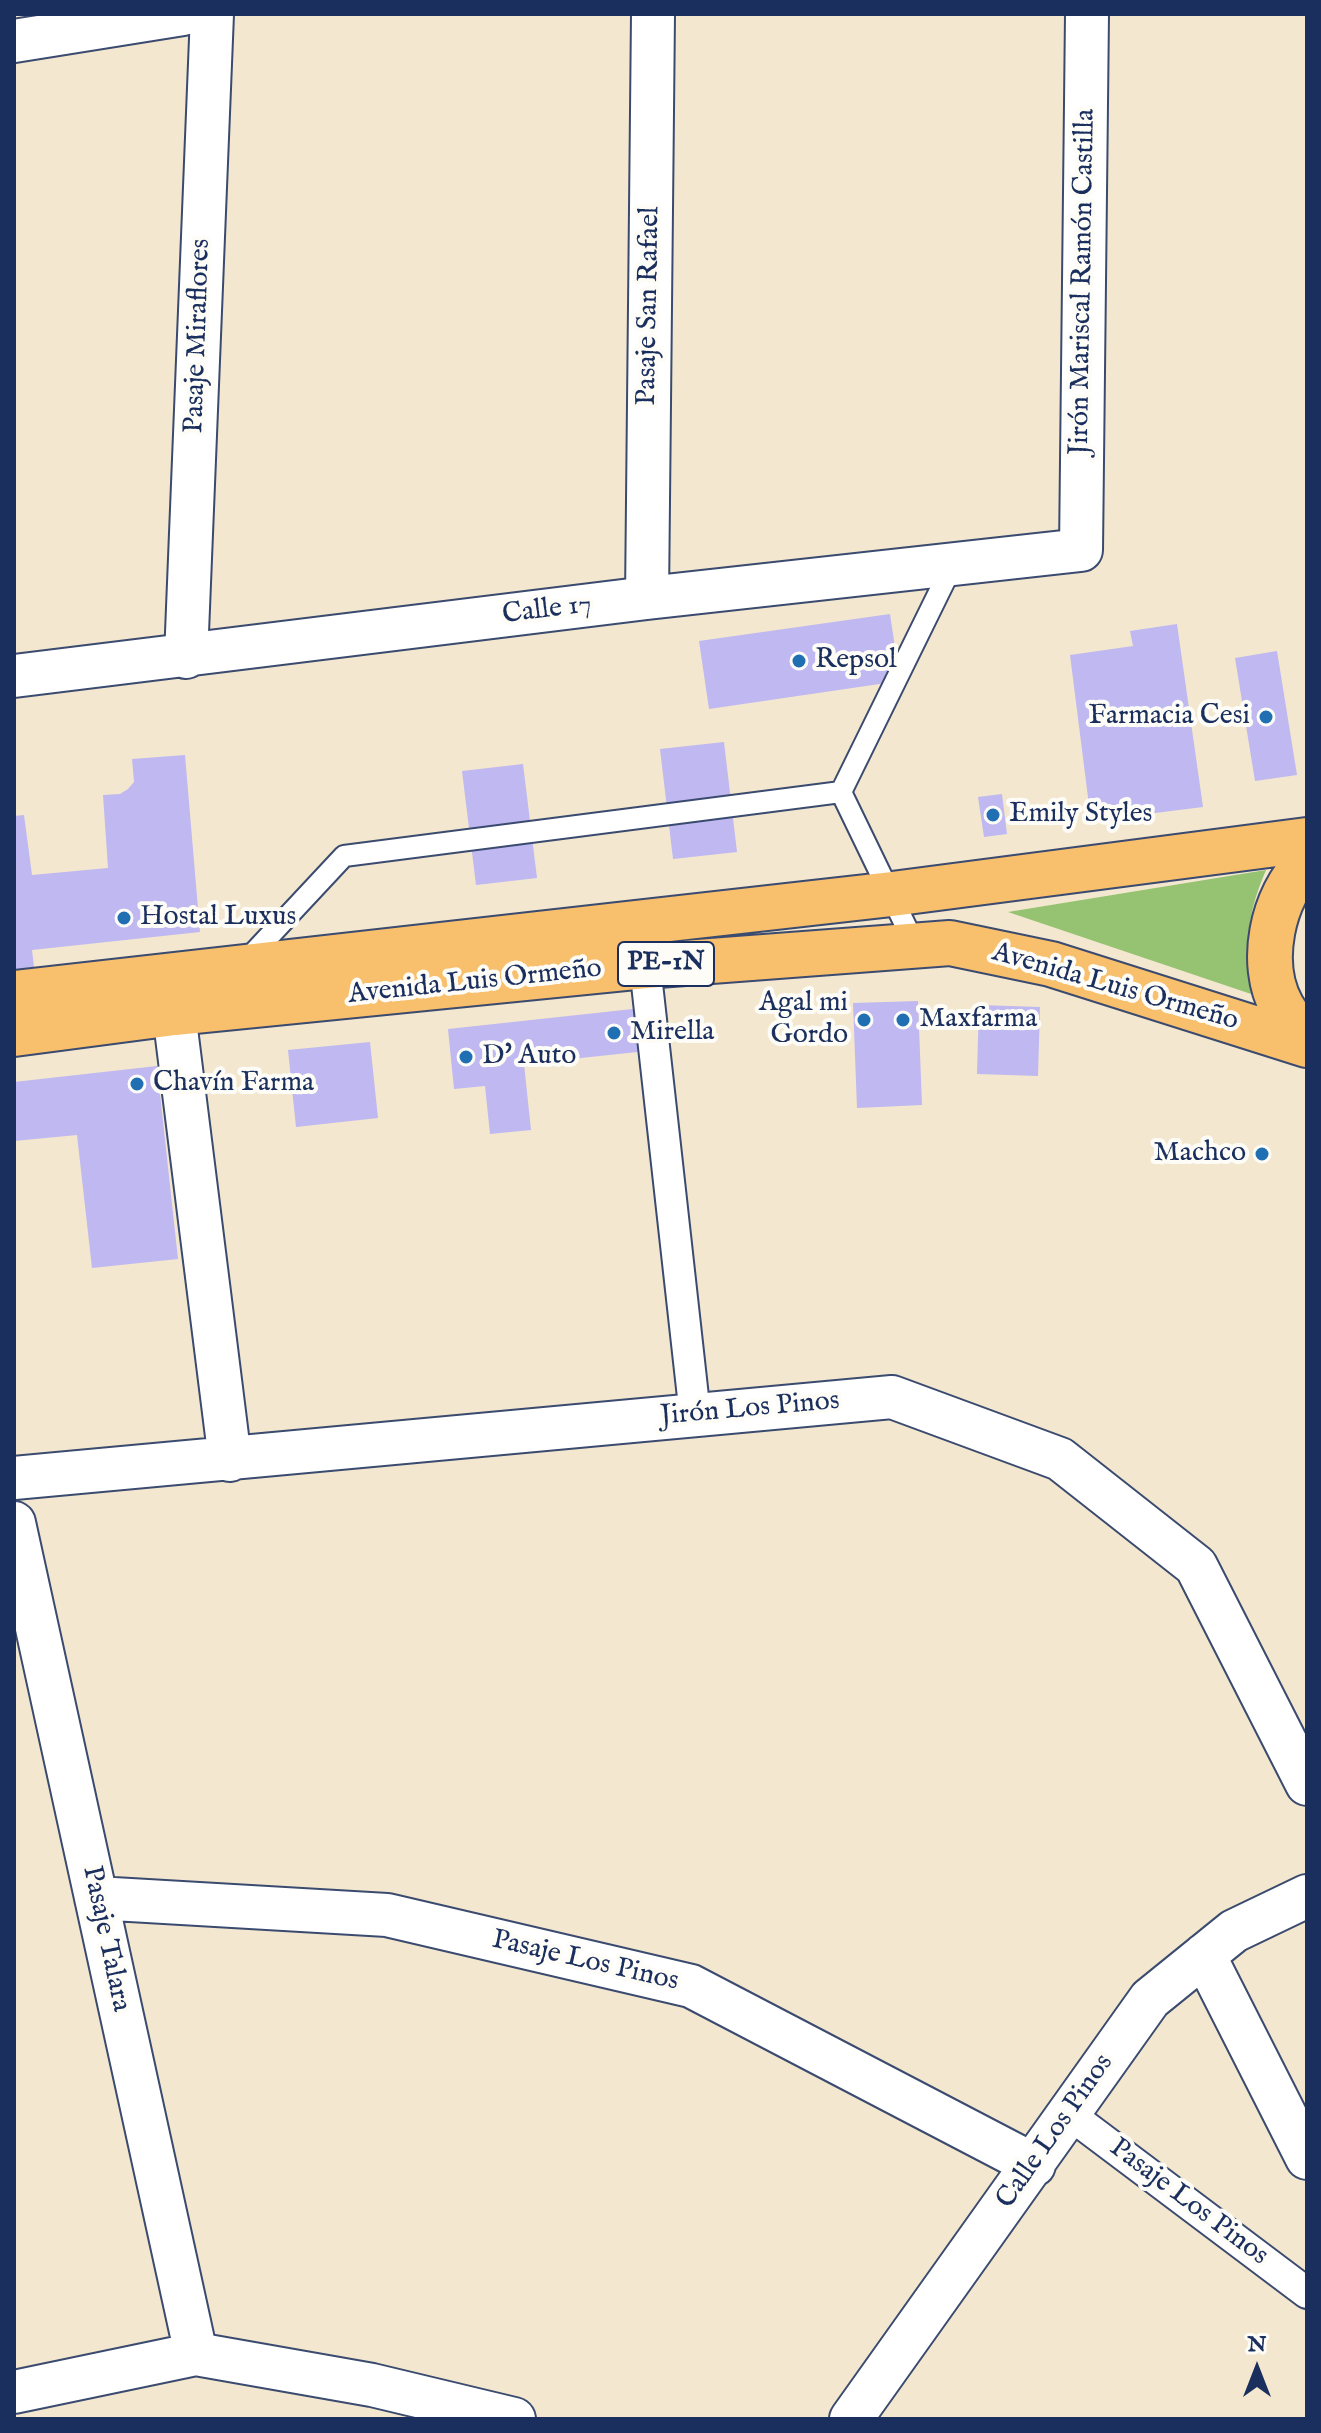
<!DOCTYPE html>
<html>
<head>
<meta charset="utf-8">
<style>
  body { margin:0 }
  #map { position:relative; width:1321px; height:2433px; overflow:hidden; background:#f3e7cf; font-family:"IM FELL English",serif }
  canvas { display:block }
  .frame { position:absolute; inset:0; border:16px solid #1b2f5e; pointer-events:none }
  .north { position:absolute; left:1217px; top:2329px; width:80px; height:80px; -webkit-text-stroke:6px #fdfcf7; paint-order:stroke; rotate:0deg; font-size:22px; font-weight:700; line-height:32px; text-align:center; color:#1b2f5e }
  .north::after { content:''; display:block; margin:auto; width:28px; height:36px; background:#1b2f5e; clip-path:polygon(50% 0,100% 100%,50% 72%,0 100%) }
</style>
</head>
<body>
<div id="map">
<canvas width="1321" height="2433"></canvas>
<div class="frame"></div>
<div class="north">N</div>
</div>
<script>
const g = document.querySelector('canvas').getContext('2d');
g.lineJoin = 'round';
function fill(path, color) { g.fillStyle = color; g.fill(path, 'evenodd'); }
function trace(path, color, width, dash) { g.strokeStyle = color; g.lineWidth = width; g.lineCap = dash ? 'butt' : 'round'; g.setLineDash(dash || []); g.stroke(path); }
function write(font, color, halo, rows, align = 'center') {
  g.font = font + ' "IM FELL English",serif'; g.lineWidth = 8; g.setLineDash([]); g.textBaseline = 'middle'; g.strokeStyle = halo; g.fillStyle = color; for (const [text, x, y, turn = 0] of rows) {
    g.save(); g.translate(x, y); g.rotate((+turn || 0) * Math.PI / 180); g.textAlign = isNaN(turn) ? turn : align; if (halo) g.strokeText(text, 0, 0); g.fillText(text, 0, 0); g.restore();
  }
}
fill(new Path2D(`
  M1266 870C1244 922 1247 941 1257 996L1008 912Z`), '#95c371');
fill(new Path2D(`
  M890 614 900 681 709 709 699 641Z
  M1177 624 1203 807 1091 821 1070 655 1133 646 1130 631Z
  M1277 651 1297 775 1255 781 1235 658Z
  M724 742 737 852 673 859 660 749Z
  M185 755 200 932 32 950 34 967 14 970V816L24 815 32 875 108 868 103 795 120 794 128 789 134 782 132 759Z
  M523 764 537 878 476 885 462 771Z
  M1002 794 1007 834 984 837 978 797Z
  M918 1001 922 1105 857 1108 853 1003Z
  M979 1005 1040 1007 1038 1076 977 1074Z
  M642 1008 647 1051 524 1064 531 1130 490 1134 485 1086 454 1089 448 1029Z
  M370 1042 378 1118 296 1127 288 1050Z
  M157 1066 178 1259 92 1268 77 1135 14 1141V1082Z`), '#bfb8f1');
const service = new Path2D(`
  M841 792 952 566
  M245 962 344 856 841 792 915 945`);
const pedestrian = new Path2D(`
  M645 966 695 1415
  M1069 2114 1307 2293`);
const minor = new Path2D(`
  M14 41 183 14
  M647 598 653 14
  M186 657 212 14
  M14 676 647 598 1081 550 1087 14
  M174 1013 230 1460
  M14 1478 892 1397 1060 1459 1196 1566 1307 1784
  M14 1523 196 2354
  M96 1898 387 1915 691 1986 1034 2165
  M1204 1955 1307 2158
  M14 2392 196 2354 372 2385 514 2419
  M851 2419 1150 1999 1234 1931 1307 1896`);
const trunk = new Path2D(`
  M1307 863C1272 896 1258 964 1282 1007 1289 1019 1299 1031 1307 1043
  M14 993 892 894 1307 840
  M14 1034 174 1013 645 966 950 943 1051 964 1307 1045`);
trace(service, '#3b4b6f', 24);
trace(pedestrian, '#3b4b6f', 34);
trace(minor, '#3b4b6f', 46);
trace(trunk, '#3b4b6f', 48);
trace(service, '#fff', 20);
trace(pedestrian, '#fff', 30);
trace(minor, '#fff', 42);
trace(trunk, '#f8bf6c', 44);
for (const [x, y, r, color] of [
  [799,661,8,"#1f6fb2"],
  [1266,717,8,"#1f6fb2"],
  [993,815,8,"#1f6fb2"],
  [124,918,8,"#1f6fb2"],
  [864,1020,8,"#1f6fb2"],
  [903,1020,8,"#1f6fb2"],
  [614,1033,8,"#1f6fb2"],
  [466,1057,8,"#1f6fb2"],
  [137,1084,8,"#1f6fb2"],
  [1262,1154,8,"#1f6fb2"]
]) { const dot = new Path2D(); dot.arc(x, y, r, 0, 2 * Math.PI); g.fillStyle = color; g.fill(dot); trace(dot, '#fdfcf7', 3); }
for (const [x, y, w] of [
  [666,964,96]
]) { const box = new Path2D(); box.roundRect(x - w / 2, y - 22, w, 44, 6); g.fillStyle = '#fdfcf7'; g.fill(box); trace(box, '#1b2f5e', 2); }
write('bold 26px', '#1b2f5e', null, [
  ["PE-1N",666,964]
]);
write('28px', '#1b2f5e', '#fdfcf7', [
  ["Jirón Mariscal Ramón Castilla",1084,282,-89],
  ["Pasaje San Rafael",650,306,-89],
  ["Pasaje Miraflores",199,336,-88],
  ["Calle 17",547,611,-7],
  ["Avenida Luis Ormeño",475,983,-6],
  ["Avenida Luis Ormeño",1115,988,16],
  ["Jirón Los Pinos",750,1410,-5],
  ["Pasaje Talara",105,1939,78],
  ["Pasaje Los Pinos",585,1962,13],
  ["Calle Los Pinos",1056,2132,-55],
  ["Pasaje Los Pinos",1188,2203,37]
]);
write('28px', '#1b2f5e', '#fdfcf7', [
  ["Repsol",815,661],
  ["Farmacia Cesi",1250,717,"right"],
  ["Emily Styles",1009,815],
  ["Hostal Luxus",140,918],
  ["Agal mi",848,1004,"right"],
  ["Gordo",848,1036,"right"],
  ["Maxfarma",919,1020],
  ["Mirella",630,1033],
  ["D' Auto",482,1057],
  ["Chavín Farma",153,1084],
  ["Machco",1246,1154,"right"]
], 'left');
</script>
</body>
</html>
